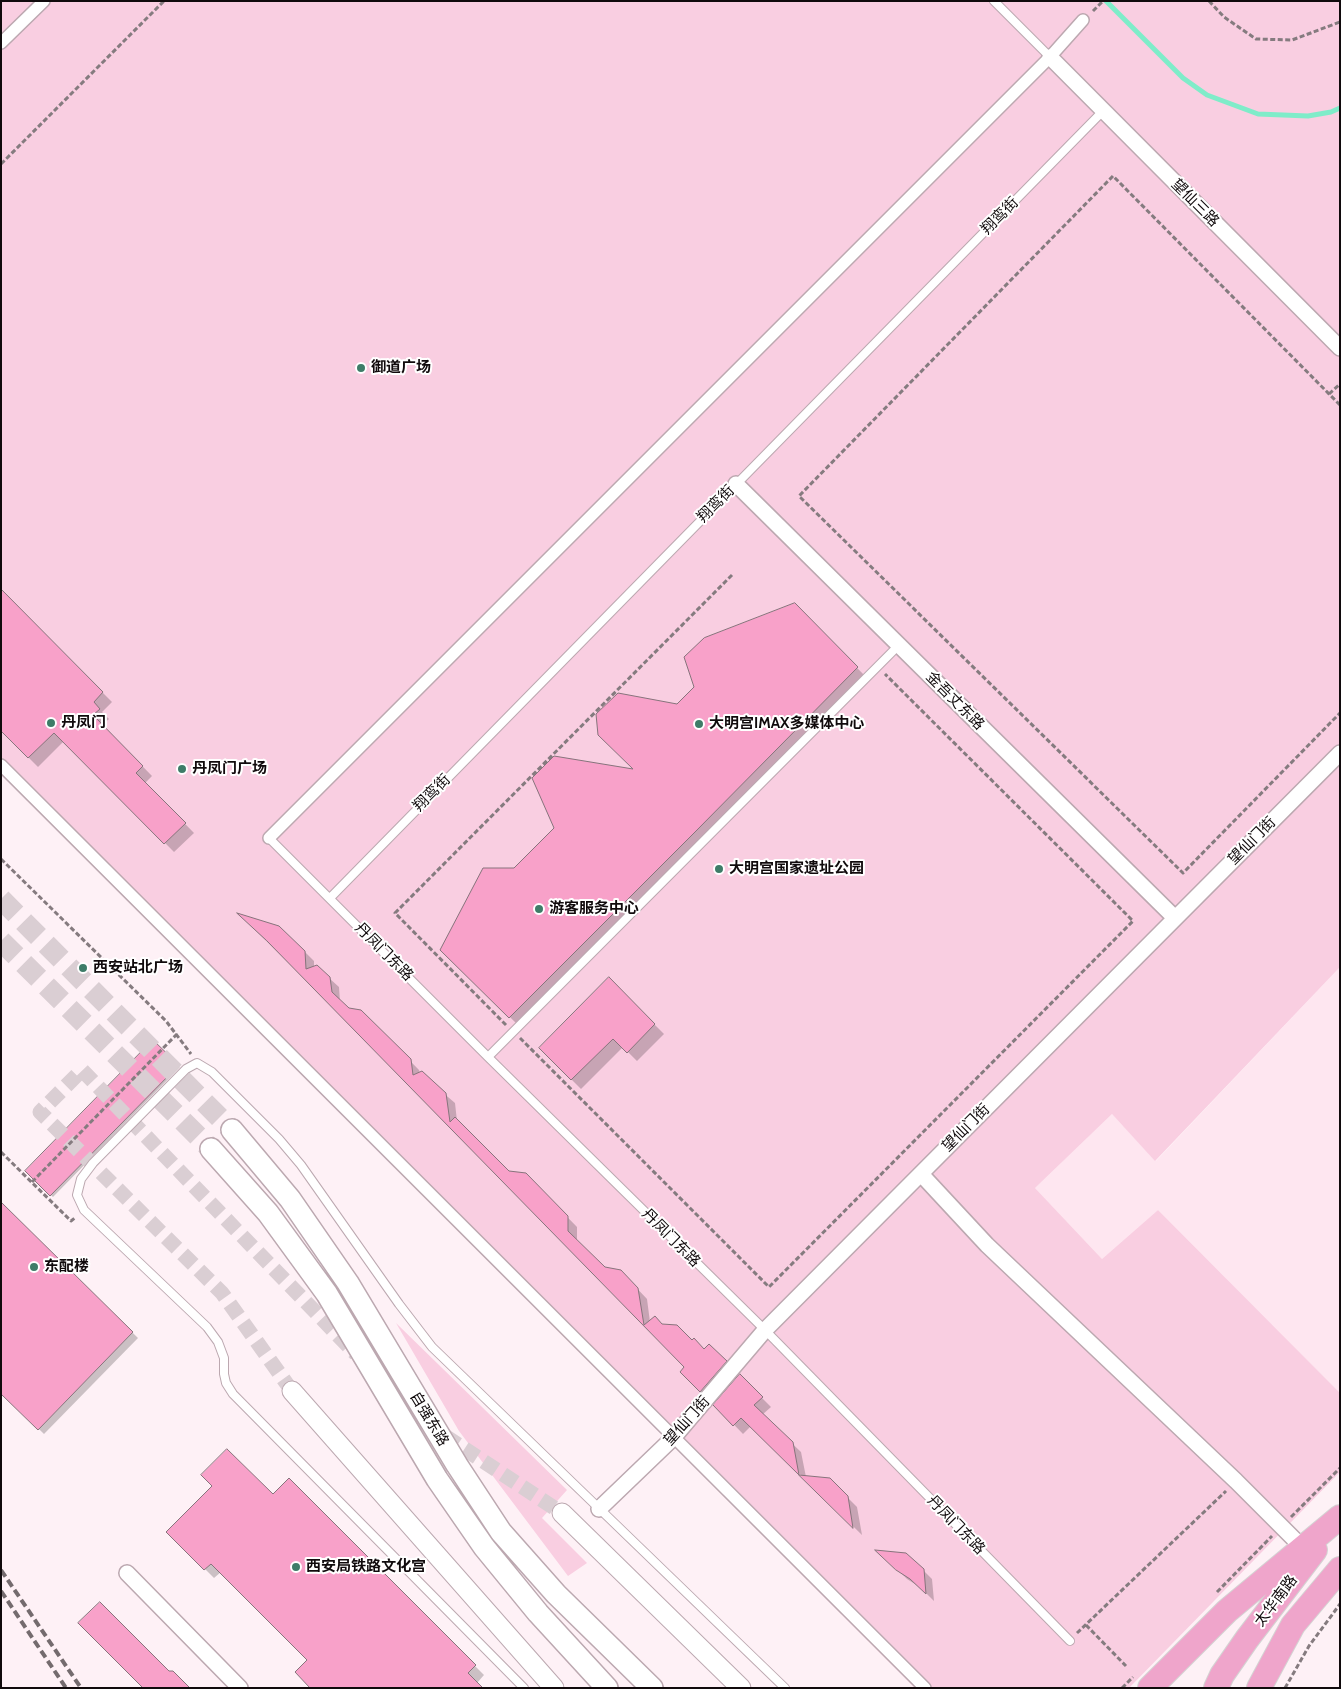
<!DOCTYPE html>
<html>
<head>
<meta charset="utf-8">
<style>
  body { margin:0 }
  #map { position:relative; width:1341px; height:1689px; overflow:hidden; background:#fef1f6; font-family:Cabin,sans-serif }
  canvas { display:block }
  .frame { position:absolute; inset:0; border:2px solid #100a0c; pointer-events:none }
</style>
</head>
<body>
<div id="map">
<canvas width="1341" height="1689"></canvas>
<div class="frame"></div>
</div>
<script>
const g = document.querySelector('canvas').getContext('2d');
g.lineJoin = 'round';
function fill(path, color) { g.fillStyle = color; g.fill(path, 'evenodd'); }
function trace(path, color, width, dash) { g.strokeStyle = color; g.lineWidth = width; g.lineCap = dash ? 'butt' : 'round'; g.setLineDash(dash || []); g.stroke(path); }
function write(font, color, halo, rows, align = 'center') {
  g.font = font + ' Cabin,"Noto Sans SC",sans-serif'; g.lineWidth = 4; g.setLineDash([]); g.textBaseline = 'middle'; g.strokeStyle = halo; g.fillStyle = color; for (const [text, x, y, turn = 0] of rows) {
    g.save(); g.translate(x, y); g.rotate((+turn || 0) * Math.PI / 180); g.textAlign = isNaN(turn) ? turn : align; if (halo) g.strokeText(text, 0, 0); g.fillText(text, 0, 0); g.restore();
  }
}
fill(new Path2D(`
  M1340 967V1393L1158 1210 1102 1259 1035 1188 1112 1114 1156 1161Z`), '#fee6f0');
fill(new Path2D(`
  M1 1H1340V967L1155 1161 1112 1114 1035 1188 1102 1259 1158 1210 1340 1393V1472L1129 1688H915L1 771Z
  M396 1323 567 1490 542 1518 587 1563 568 1576 459 1431Z`), '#f9cee1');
fill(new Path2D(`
  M1 591 112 702 102 712 109 719 102 725 152 776 145 783 194 833 174 852 64 741 38 767 1 730Z
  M795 605 866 677 519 1026 442 950 514 870 636 771 677 706Z
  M241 916 305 952 314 961V967L329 978 339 987 340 1002 348 1009 361 1011 419 1070 420 1073 455 1103 457 1121 509 1172 535 1184 577 1227V1241L605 1269 630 1281 647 1299 650 1322 663 1325 692 1342 726 1362 735 1371 710 1400 682 1372 686 1367 311 985Z
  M609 979 664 1034 637 1061 623 1047 581 1089 540 1048Z
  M153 1042 180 1067 53 1197 26 1171Z
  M1 1204 138 1338 44 1434 1 1392Z
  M740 1376 771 1407 762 1415 801 1452 806 1477 829 1479 857 1507 862 1535 751 1426 743 1434 715 1405Z
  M289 1480 484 1675 477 1683 309 1660 221 1572 214 1578 168 1532 273 1496Z
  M879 1551 923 1570 932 1579 934 1601 921 1588 907 1579Z`), '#0003');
trace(new Path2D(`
  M1106 1 1183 78 1207 95 1258 114 1308 116 1331 112 1340 108`), '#7fecc9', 5);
const building = new Path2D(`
  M1 589 103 692 94 702 100 709 93 715 143 766 136 773 186 823 164 844 54 733 28 758 1 731Z
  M795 603 858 667 696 831 509 1018 440 950 483 868H514L554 828 532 778 554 756 633 769 598 735 596 714 618 693 677 704 694 687 684 657 704 638Z
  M237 913 279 926 305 951 306 969 317 965 330 977 332 992 349 1008 361 1010 411 1059 413 1075 422 1071 446 1093 450 1122 455 1117 509 1171 526 1173 568 1216V1231L605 1267 621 1270 638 1288 644 1325 655 1316 662 1324 677 1325 692 1340 694 1338 704 1349 709 1344 727 1361 700 1392 680 1372 684 1367 267 941Z
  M609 977 655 1024 627 1053 613 1039 571 1080 539 1048Z
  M153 1040 179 1065 50 1196 25 1171Z
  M1 1202 133 1332 38 1430 1 1394Z
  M740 1374 763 1397 754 1405 793 1442 799 1475 741 1418 733 1426 713 1405Z
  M227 1449 273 1494 289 1478 476 1665 468 1673 483 1688H310L295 1672 307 1660 211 1564 204 1570 166 1532 212 1486 201 1475Z
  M799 1475 830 1478 848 1496 853 1528Z
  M875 1550 906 1553 924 1569 926 1594 910 1579 896 1570Z
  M100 1602 169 1671H173L190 1688H143L78 1623Z`);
fill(building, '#f8a1c9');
trace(building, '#87747c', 1);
trace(new Path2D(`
  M292 1391 222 1293 40 1112 82 1070 356 1354
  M393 1392 416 1417 562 1513`), '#daced3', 15, [15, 8]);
trace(new Path2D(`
  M1 899 232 1130
  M1 941 211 1149`), '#daced3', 21, [21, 11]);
const service = new Path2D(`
  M994 1 1050 57
  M269 838 488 1057 765 1330 1070 1641
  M330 898 1103 111
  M488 1057 899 645
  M524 1688 233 1394 226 1383 224 1374V1358L218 1342 207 1327 84 1210 77 1195 81 1179 93 1163 186 1069 197 1063 212 1072 279 1139 301 1165 399 1304 432 1347 785 1688`);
const pedestrian = new Path2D(`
  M1 43 44 1
  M1 765 925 1688
  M269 838 1050 57 1083 20`);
const minor = new Path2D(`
  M1050 57 1340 348
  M736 484 1175 918
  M921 1174 987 1245 1236 1481 1303 1548
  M599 1509 674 1437 765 1330 1340 753
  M127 1573 240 1688`);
const tertiary = new Path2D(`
  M292 1391 554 1688
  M562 1513 741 1688`);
const secondary = new Path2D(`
  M232 1130 290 1199 348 1283 457 1465 501 1532 556 1594 652 1688
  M211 1149 268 1213 327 1294 437 1479 484 1547 538 1613 607 1688`);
const primary = new Path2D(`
  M1150 1688 1227 1611 1340 1517
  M1216 1688 1222 1675 1247 1639 1315 1550
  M1259 1688 1293 1625 1340 1569`);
trace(service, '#bca8b0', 10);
trace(pedestrian, '#bca8b0', 14);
trace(minor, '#bca8b0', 18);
trace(tertiary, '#bca8b0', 21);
trace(secondary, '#bca8b0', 24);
trace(primary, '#d4d3d3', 26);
trace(new Path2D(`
  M1209 1 1224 17 1256 39 1292 40 1340 22
  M1093 11 1103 1
  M1 164 164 1
  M1329 394 1340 384
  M1340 405 1113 176 799 496 1183 873 1340 713
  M1 859 166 1021 191 1054
  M506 1025 395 913 732 575
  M520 1038 769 1287 1133 921 885 674
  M1 1152 71 1221 76 1217
  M32 1182 177 1034
  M1291 1517 1340 1468
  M1217 1592 1272 1536
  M1086 1625 1126 1666
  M1077 1633 1226 1491
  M1122 1688 1133 1677
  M1285 1688 1309 1646 1340 1604`), '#857b7f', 3, [5, 2.5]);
trace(service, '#fff', 8);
trace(pedestrian, '#fff', 11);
trace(minor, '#fff', 15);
trace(tertiary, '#fff', 19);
trace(secondary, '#fff', 21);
trace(primary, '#efa5cb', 24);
trace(new Path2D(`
  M1 1570 81 1688
  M1 1591 66 1688`), '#746b6e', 4, [8, 4]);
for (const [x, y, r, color] of [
  [361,368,5,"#3e7c68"],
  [51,723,5,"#3e7c68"],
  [699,724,5,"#3e7c68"],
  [182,769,5,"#3e7c68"],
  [719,869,5,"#3e7c68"],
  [539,909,5,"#3e7c68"],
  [83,968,5,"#3e7c68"],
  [34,1267,5,"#3e7c68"],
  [296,1567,5,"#3e7c68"]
]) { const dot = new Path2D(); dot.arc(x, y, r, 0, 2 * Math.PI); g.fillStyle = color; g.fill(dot); trace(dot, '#fff', 2); }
write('15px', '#100a0c', '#fff', [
  ["望仙三路",1195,203,45],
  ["翔鸾街",1000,216,-45],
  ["翔鸾街",716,504,-45],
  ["金吾丈东路",955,701,45],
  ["翔鸾街",432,793,-45],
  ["望仙门街",1252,841,-45],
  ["丹凤门东路",384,952,45],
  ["望仙门街",966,1128,-45],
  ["丹凤门东路",671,1238,45],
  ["自强东路",429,1419,59],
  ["望仙门街",687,1421,-48],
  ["丹凤门东路",956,1525,46],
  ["太华南路",1276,1601,-53]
]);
write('bold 15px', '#100a0c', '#fff', [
  ["御道广场",371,368],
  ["丹凤门",61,723],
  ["大明宫IMAX多媒体中心",709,724],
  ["丹凤门广场",192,769],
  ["大明宫国家遗址公园",729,869],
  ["游客服务中心",549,909],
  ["西安站北广场",93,968],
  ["东配楼",44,1267],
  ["西安局铁路文化宫",306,1567]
], 'left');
</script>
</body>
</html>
